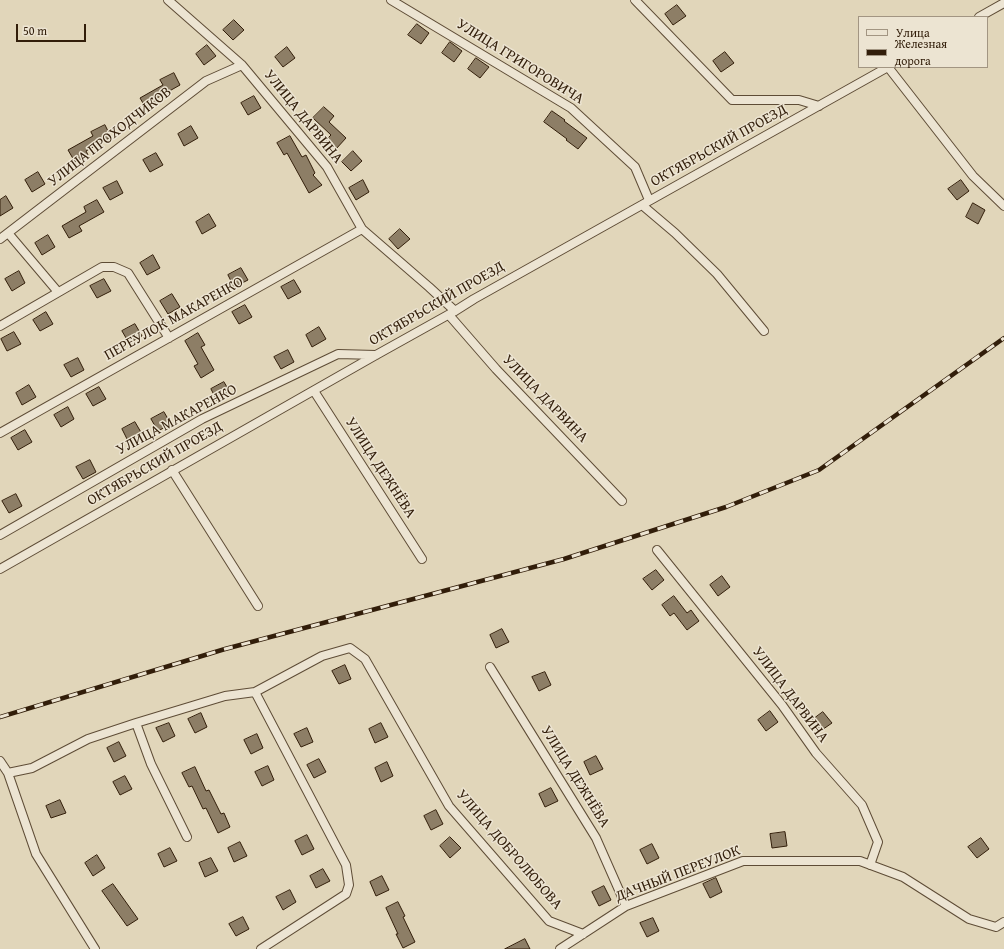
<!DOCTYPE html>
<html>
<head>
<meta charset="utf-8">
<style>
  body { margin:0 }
  #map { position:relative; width:1004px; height:949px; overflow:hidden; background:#e1d6ba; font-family:"Gentium Book Plus",serif }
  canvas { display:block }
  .legend { position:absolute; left:858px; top:16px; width:130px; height:52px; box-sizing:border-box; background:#ece4d2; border:1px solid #a29582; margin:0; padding:5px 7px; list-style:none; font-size:12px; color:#321e0a }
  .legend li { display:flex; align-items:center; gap:8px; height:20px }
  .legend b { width:20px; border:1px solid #a29582 }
  .scale { position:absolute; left:16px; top:24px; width:70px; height:18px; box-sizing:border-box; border:2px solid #321e0a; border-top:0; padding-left:5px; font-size:12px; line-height:14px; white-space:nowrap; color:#321e0a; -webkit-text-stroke:3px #ece4d2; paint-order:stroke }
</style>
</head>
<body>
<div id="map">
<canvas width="1004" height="949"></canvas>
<ul class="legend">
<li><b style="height:5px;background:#ece4d2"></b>Улица</li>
<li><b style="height:5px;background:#321e0a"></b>Железная дорога</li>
</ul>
<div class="scale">50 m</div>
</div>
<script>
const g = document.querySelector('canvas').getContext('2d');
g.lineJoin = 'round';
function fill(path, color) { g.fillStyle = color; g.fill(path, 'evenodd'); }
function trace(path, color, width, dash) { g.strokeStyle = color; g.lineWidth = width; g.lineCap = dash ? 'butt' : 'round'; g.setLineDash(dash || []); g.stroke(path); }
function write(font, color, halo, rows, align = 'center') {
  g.font = font + ' "Gentium Book Plus",serif'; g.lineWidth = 3; g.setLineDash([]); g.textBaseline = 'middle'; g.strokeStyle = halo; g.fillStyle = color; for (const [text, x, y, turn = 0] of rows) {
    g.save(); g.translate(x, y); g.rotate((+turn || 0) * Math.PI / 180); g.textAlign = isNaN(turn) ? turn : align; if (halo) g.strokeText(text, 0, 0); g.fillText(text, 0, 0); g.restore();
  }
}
const building = new Path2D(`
  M677 5 686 16 673 25 665 14Z
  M234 20 244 30 233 40 223 30Z
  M417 24 429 33 421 44 408 35Z
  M450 42 462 51 454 62 442 53Z
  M207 45 216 56 204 65 196 54Z
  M287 47 295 58 283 67 275 57Z
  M725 52 734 63 721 72 713 61Z
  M476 58 489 67 480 78 468 69Z
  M174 73 180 85 157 98 160 102 147 110 140 98 163 85 160 80Z
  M254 96 261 108 248 115 241 103Z
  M324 107 334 116 329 122 346 138 336 149 326 140 331 135 313 118Z
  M552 111 565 120 564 121 587 138 578 149 566 140 567 139 544 122Z
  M105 125 111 137 86 151 88 155 75 162 68 150 93 136 91 132Z
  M191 126 198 138 184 146 178 134Z
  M290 136 302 157 306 155 315 173 313 175 322 185 309 193 287 153 284 155 277 143Z
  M353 151 362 161 351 171 342 162Z
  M156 153 163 165 150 172 143 160Z
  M38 172 45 184 32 192 25 180Z
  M363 180 369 192 356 200 349 188Z
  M961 180 969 191 957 200 948 189Z
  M117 181 123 193 110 200 103 188Z
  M6 196 13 208 0 216V200Z
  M97 200 104 212 79 226 82 231 69 238 62 226 86 212 84 207Z
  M973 203 985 210 978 224 966 217Z
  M209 214 216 226 202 234 196 222Z
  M400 229 410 239 398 249 389 239Z
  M48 235 55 247 42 255 35 243Z
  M153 255 160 268 147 275 140 263Z
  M241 268 248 280 234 287 228 275Z
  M19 271 25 283 12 291 5 279Z
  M104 279 111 291 97 298 90 286Z
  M294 280 301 292 288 299 281 287Z
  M172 294 180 307 168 314 160 301Z
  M245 305 252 317 239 324 232 312Z
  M46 312 53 324 40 331 33 320Z
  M135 324 142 336 129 343 122 331Z
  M319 327 326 339 312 347 306 335Z
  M14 332 21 344 7 351 1 339Z
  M198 333 205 345 201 347 214 370 201 378 194 366 198 364 185 341Z
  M288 350 294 362 281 369 274 357Z
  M78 358 84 370 71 377 64 365Z
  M224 382 231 394 217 401 211 389Z
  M29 385 36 397 22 405 16 393Z
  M99 387 106 399 93 406 86 394Z
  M68 407 74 419 61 427 54 415Z
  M164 412 171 424 158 431 151 419Z
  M135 422 142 434 128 441 122 429Z
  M25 430 32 442 18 450 11 438Z
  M90 460 96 472 83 479 76 467Z
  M16 494 22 506 9 513 2 501Z
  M656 570 664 580 652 590 643 579Z
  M722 576 730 587 718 596 710 585Z
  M674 596 687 613 691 610 699 621 687 630 674 613 670 616 662 605Z
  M502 629 509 642 496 648 490 635Z
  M345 665 351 679 339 684 332 671Z
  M545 672 551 685 539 691 532 677Z
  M770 711 778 722 766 731 758 720Z
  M823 712 832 723 819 732 811 721Z
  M201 713 207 727 195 733 188 719Z
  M169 723 175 736 163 742 156 728Z
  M381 723 388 737 375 743 369 729Z
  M307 728 313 742 301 747 294 734Z
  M257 734 263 748 251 754 244 740Z
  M119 742 126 756 114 762 107 748Z
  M596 756 603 769 590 775 584 762Z
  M319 759 326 772 314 778 307 765Z
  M387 762 393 776 381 782 375 768Z
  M268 766 274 780 262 786 255 772Z
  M195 767 206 791 209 790 221 814 224 813 230 827 218 833 206 808 203 809 192 786 189 787 182 773Z
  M125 776 132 789 120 795 113 782Z
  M551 788 558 801 545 807 539 794Z
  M60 800 66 813 51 818 46 806Z
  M436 810 443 824 431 830 424 816Z
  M785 832 787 846 772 848 770 834Z
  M307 835 314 849 302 855 295 841Z
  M450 837 461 848 450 858 440 846Z
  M981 838 989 849 977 858 968 847Z
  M240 842 247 856 234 862 228 848Z
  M652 844 659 858 647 864 640 850Z
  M170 848 177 861 164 867 158 854Z
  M97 855 105 868 93 876 85 863Z
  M211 858 218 871 205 877 199 863Z
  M323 869 330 881 316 888 310 876Z
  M382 876 389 890 376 896 370 882Z
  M716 878 722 892 710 898 703 884Z
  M113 884 138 919 127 926 102 891Z
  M604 886 611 900 599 906 592 892Z
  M290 890 296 902 283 910 276 897Z
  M398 902 405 916 403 917 415 942 403 948 396 934H398L386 908Z
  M243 917 249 929 236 936 229 924Z
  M653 918 659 931 647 937 640 923Z
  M525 939 530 949H505Z`);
fill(building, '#8d7e66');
trace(building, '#321e0a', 1);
const street = new Path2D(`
  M168 0 242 65 327 167 362 229 429 287 455 311
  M391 0 571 108 635 167 649 200
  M635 0 732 100H799L819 106
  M979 17 1004 3
  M888 67 973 176 1004 206
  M642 205 675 233 717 274 764 331
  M8 233 58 292
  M0 239 206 81 242 65
  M449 315 496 369 622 501
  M0 326 102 267H114L128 273 169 338
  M314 391 422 559
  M0 433 362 229
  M172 470 258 606
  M0 535 202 419 338 354 376 355
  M657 550 782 705 816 753 862 805 878 842 870 865
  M0 569 376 355 455 311 474 299 888 67
  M490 667 596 838 626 906
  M255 692 346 865 349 885 346 894 261 949
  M136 723 151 764 187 837
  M0 761 8 773 36 854 95 949
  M8 773 32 768 88 739 136 723 225 696 255 692 322 656 350 648 365 659 449 806 549 921 583 934
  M560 949 626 906 743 861H860L903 877 969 919 996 927 1004 922`);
trace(street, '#5e4c36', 10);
trace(street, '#ece4d2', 8);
const rail = new Path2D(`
  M0 717 225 649 564 559 726 507 819 470 1004 338`);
trace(rail, '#321e0a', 4.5);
trace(rail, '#ece4d2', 3, [9]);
write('15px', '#321e0a', '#ece4d2', [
  ["УЛИЦА ГРИГОРОВИЧА",520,62,32],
  ["УЛИЦА ДАРВИНА",303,117,51],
  ["УЛИЦА ПРОХОДЧИКОВ",110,137,-38],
  ["ОКТЯБРЬСКИЙ ПРОЕЗД",719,146,-29],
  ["ОКТЯБРЬСКИЙ ПРОЕЗД",437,304,-30],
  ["ПЕРЕУЛОК МАКАРЕНКО",174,319,-29],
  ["УЛИЦА ДАРВИНА",545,399,46],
  ["УЛИЦА МАКАРЕНКО",177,420,-28],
  ["ОКТЯБРЬСКИЙ ПРОЕЗД",155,464,-30],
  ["УЛИЦА ДЕЖНЁВА",380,468,57],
  ["УЛИЦА ДАРВИНА",790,695,53],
  ["УЛИЦА ДЕЖНЁВА",575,777,58],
  ["УЛИЦА ДОБРОЛЮБОВА",509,850,49],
  ["ДАЧНЫЙ ПЕРЕУЛОК",678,874,-21]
]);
</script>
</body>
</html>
